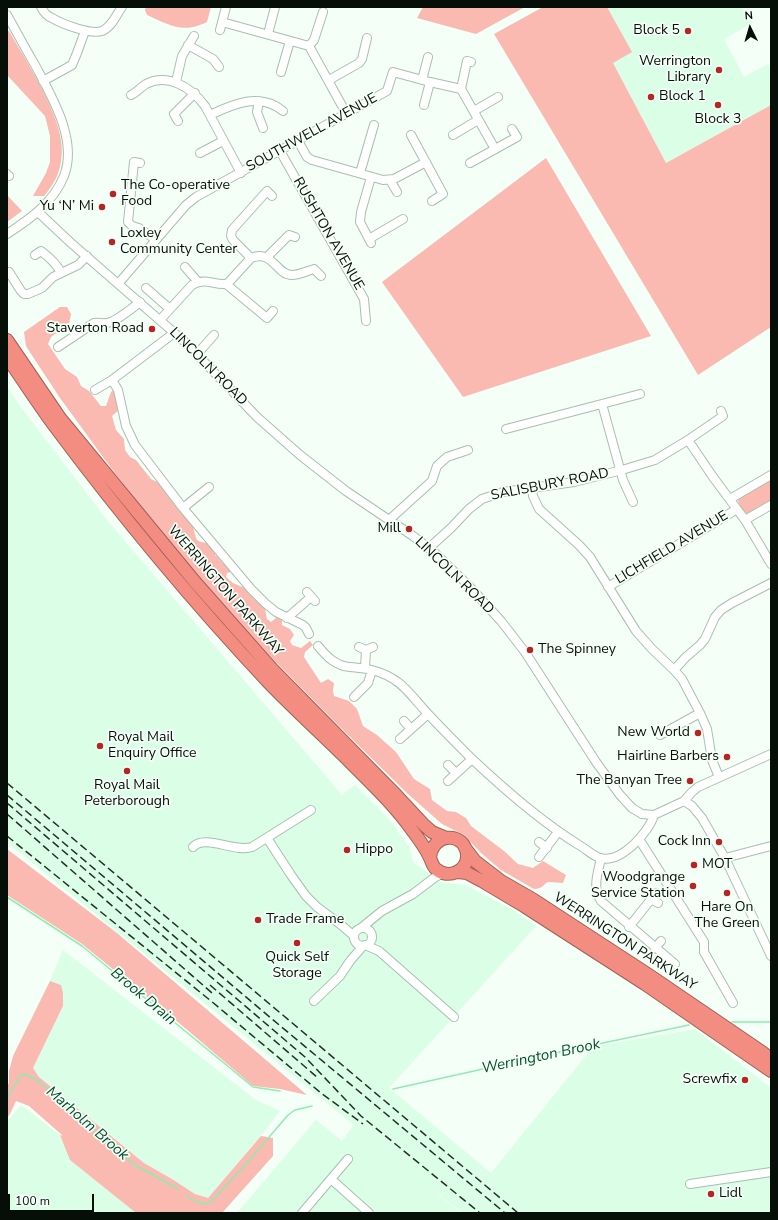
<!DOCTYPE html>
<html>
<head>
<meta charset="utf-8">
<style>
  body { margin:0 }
  #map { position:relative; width:778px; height:1220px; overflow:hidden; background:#f4fff7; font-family:"Nunito Sans",sans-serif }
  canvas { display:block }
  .frame { position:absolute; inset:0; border:8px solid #060e08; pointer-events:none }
  .north { position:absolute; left:730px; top:8px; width:40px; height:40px; -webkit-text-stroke:3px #f4fff7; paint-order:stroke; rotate:355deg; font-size:11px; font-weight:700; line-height:16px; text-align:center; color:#060e08 }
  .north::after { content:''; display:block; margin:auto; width:14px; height:18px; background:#060e08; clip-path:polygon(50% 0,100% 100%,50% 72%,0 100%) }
  .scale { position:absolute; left:8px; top:1194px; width:86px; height:18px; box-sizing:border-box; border:2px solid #060e08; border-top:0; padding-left:5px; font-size:12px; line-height:14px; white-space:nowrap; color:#060e08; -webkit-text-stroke:3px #f4fff7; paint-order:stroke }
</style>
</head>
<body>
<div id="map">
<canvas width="778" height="1220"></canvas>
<div class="frame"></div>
<div class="north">N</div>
<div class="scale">100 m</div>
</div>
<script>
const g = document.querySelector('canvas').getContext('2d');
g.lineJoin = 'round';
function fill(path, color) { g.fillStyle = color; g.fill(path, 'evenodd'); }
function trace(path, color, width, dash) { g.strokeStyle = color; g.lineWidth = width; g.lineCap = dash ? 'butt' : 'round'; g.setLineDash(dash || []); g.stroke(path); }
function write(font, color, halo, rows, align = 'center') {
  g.font = font + ' "Nunito Sans",sans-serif'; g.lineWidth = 3.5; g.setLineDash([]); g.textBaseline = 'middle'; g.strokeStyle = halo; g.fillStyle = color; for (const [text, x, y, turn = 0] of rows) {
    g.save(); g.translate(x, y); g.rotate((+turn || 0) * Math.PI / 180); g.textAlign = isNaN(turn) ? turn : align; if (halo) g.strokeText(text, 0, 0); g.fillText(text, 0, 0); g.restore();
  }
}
fill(new Path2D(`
  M607 7H742L752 23 724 39 744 77 768 64 771 70V105L666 163 613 63 615 23Z
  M7 386 20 406 107 520 342 795 355 785 389 819 407 844 411 853 413 862 440 882 465 885 515 911 536 926 389 1088 491 1173 593 1047 695 1029 771 1088V1213H462L426 1184 460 1213H237L316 1120 342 1141 354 1125 7 842Z
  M63 950 256 1100 280 1111 261 1136 208 1198 195 1194 172 1179 144 1163 39 1077 33 1068 63 1006 61 985 50 981Z
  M21 1105 60 1135 71 1160 136 1213H7V1121Z`), '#dbfee6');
fill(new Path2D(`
  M146 7H211L207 22C183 34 169 25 147 15L145 10Z
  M423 7H525L476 34 417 18Z
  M543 7H607L632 52 613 63 666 163 771 105V327L698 375 494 34Z
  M7 31H9C27 63 69 124 61 161 59 176 53 185 44 196H33L46 173 50 162V136L45 116 7 75Z
  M546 158 651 336 463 397 382 282Z
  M7 195 22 211 7 222Z
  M60 307H67L71 314 69 324 51 337 48 344 65 369 77 377 81 386 89 391 101 406H106L111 392 114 390 119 410 112 416 116 430 124 439 125 450 130 457 136 460 151 479 159 483 163 489 169 493 192 523 196 538 198 541 210 544 215 549V555C222 560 221 564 229 567L231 572 227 573 226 577 233 583 247 589 265 609 267 619 271 622 277 617 282 620V625L290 629 294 635 290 641 292 645 301 648 310 641 313 645 305 652 304 657 321 683 328 679 334 683 333 691 334 696 349 701 357 709 363 726 377 735 396 752 414 779 430 789 432 800 447 811 456 812 466 818 471 826 504 851 518 864 533 868 543 861 566 875 563 883C559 883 553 882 549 882 543 883 544 889 534 889L501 870 481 853 464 835 442 824 408 794 339 726 272 658 181 557 114 472 60 398 35 360 26 346 24 332Z
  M771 477V502L748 514C743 512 738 504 738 499Z
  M7 849 117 933 307 1095 280 1089 253 1086 179 1023 82 944 7 895Z
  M50 981 61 985 63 993V1006L33 1068 39 1077 144 1163 172 1179 195 1194 208 1198 261 1136 273 1138V1156L222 1213H136L70 1160 60 1135 63 1136 29 1106 16 1101 10 1114 7 1118V1086L9 1083V1071L13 1056Z`), '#fabab1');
trace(new Path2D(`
  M7 897 82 946 253 1087 280 1091
  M732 1022H771
  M393 1089 555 1053 689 1025
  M7 1099 20 1076 25 1074 37 1080 104 1137 133 1164 178 1189
  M186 1195C194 1201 201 1206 211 1202L246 1164 288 1115 295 1110 312 1106`), '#8eecaf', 1.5);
const minor = new Path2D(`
  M41 7C43 11 47 16 52 18 62 24 91 35 102 31 112 27 116 15 122 7
  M7 15C16 31 25 48 35 65 52 97 78 140 64 176 53 203 30 219 7 234
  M222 22 309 46 346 113
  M220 30 226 7
  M268 34 275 7
  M188 45 213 59 219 67
  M309 46 314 40 323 12
  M281 72 290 41
  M329 80 359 63 362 59 367 38
  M422 80 428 57
  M43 81 72 65 77 53 85 31
  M176 82 182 56 194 36
  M461 89 467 61 471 62
  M131 95C137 92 141 87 146 84 168 73 191 87 205 106L241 173
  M259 101 257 112 263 128
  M424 105 430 82
  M474 111 498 97
  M210 115C233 104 260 92 283 111
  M178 121 174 114 195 93
  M411 135 443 194 432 201
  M453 135 478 120
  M298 141 307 157 312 160 383 180 394 179 426 162
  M280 151 364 299 366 321
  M200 153 223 141
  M140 163 134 162 128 222 132 226 139 228 156 240
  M470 163 517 137 512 129
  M360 173 374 125
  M7 174 9 176
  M371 177 361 212 360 222 371 243
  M390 180 397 192
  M38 212 71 243 186 343 257 417 300 455 346 491 413 536 436 554 468 585 501 621 525 652 596 762 620 795 632 808 642 814 654 815 684 801 692 792 698 787 771 754
  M369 239 403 219
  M35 255 41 251C49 257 57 264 61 273
  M267 257 289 235 295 237
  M251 258 233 240 231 236 232 230 267 191 272 196
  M185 267 198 282
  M9 272 21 291 24 294H28L42 288 53 277 78 265 87 256
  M118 284 186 205 196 197 387 91 393 72 430 82 461 89 495 149
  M226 284 267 318 273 311
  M146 288 170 309
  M160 320 192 285C206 277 212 285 226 284L229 282 251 258C273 249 276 275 292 275 299 275 307 271 314 269L321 276
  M58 347 94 323C99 322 102 324 107 323 116 322 132 308 140 302
  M197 354 214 335
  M112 380 118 390 126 426 135 445 183 508 251 589 265 603 276 612 303 625 306 628 309 634
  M95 390 112 380 174 333
  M602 404 623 480 633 502
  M506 429 640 394
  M688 440 713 477 745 520 771 564
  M532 488 533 496 539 509 579 545 590 557 636 631 652 649 674 670 682 679 700 713 707 729 712 760 719 777
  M730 499 771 475
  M183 508 209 487
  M389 520 432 481 437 466 447 457 468 450
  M745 520 771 505
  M429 548 451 528 469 509 482 499 503 492 574 482 622 470 655 460 688 440 723 416 721 411
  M608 587 737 509
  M307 592 315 601
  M287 618 311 597
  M318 646C327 657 336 666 350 667 358 668 365 668 372 670
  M359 647 366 650 373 647
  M365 668 366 650
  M674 670 686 657 700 645 705 639 715 617 721 610 732 603 771 583
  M354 697 368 683 372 670C402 678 409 694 429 715 443 730 457 744 472 759
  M404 721 411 729
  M660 735 700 713
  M400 739 428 714
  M448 765 456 773
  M448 781 472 759C505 790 540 821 579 845 586 849 593 856 600 858 621 864 649 832 654 815
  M684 801 692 806 702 818 725 858 771 956
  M267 838 291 875 306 896 317 907 340 924 354 936
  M639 839 704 942V952L733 1003
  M539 842 547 848
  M193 847C205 834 235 853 252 847L311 810
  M539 857 558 832
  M601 858C598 873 592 887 601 901L675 964
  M725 858 771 846
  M651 899 658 903
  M629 927 656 893
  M361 928 382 911 413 894 434 878 443 873
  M354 937a9 9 0 1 1 18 0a9 9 0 1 1-18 0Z
  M365 945 379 951 454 1017
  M655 948 661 941
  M314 1001 340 976 350 961 363 946
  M331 1179 369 1213
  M690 1184 771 1172
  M302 1213 348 1159`);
const highway = new Path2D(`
  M7 340 60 418 195 582 272 669 397 796 424 825 432 832 446 838
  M7 357C22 379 37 402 53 424 120 514 192 601 269 683 296 711 325 737 352 764 373 785 395 806 412 830 418 838 425 847 429 856 432 861 432 866 436 869 448 880 468 871 467 855 465 831 432 832 430 858
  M465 848 475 861 501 881 534 900 649 975 762 1052 771 1059
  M458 872 467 873 482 881 524 906 645 984 771 1071`);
trace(minor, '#a6c0ae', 10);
trace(highway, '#a06157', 14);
trace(minor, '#fff', 8);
trace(highway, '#f38d81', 12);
trace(new Path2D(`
  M7 783 518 1213
  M7 795 272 1019 505 1213
  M7 803 305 1057 361 1116 480 1213
  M7 814 212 993
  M7 836 211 1001 321 1093 363 1124
  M210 985 318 1078`), '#262f28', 1.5, [8, 4]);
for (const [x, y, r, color] of [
  [688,31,4,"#b52523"],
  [719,70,4,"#b52523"],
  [651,97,4,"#b52523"],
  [718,105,4,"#b52523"],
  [113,194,4,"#b52523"],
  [102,207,4,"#b52523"],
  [112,242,4,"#b52523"],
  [152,329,4,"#b52523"],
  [409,529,4,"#b52523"],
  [530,650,4,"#b52523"],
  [698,733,4,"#b52523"],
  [100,746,4,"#b52523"],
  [727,757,4,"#b52523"],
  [127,771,4,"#b52523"],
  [690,781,4,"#b52523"],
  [719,842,4,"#b52523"],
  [347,850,4,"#b52523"],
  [694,865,4,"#b52523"],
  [693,886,4,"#b52523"],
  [727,893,4,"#b52523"],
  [258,920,4,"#b52523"],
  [297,943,4,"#b52523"],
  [745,1080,4,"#b52523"],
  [711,1194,4,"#b52523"]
]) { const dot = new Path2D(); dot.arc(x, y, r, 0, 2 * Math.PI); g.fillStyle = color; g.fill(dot); trace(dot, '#f4fff7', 1.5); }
write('14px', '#060e08', '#f4fff7', [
  ["Block 5",680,31],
  ["Werrington",711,62],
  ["Library",711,78],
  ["Block 1",659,97,"left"],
  ["Block 3",718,120,"center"],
  ["The Co-operative",121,186,"left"],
  ["Food",121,202,"left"],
  ["Yu ‘N’ Mi",94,207],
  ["Loxley",120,234,"left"],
  ["Community Center",120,250,"left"],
  ["Staverton Road",144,329],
  ["Mill",401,529],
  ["The Spinney",538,650,"left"],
  ["New World",690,733],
  ["Royal Mail",108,738,"left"],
  ["Enquiry Office",108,754,"left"],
  ["Hairline Barbers",719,757],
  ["The Banyan Tree",682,781],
  ["Royal Mail",127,786,"center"],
  ["Peterborough",127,802,"center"],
  ["Cock Inn",711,842],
  ["Hippo",355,850,"left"],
  ["MOT",702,865,"left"],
  ["Woodgrange",685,878],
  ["Service Station",685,894],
  ["Hare On",727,908,"center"],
  ["The Green",727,924,"center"],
  ["Trade Frame",266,920,"left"],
  ["Quick Self",297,958,"center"],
  ["Storage",297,974,"center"],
  ["Screwfix",737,1080],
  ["Lidl",719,1194,"left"]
], 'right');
write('14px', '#060e08', '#f4fff7', [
  ["SOUTHWELL AVENUE",312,133,-29],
  ["RUSHTON AVENUE",328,234,60],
  ["LINCOLN ROAD",208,367,45],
  ["SALISBURY ROAD",550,485,-11],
  ["LICHFIELD AVENUE",672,548,-31],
  ["LINCOLN ROAD",454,576,44],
  ["WERRINGTON PARKWAY",225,591,49],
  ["WERRINGTON PARKWAY",625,942,33]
]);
write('italic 15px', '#05512c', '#f4fff7', [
  ["Brook Drain",143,997,40],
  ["Werrington Brook",541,1057,-12],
  ["Marholm Brook",87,1124,41]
]);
</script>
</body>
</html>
